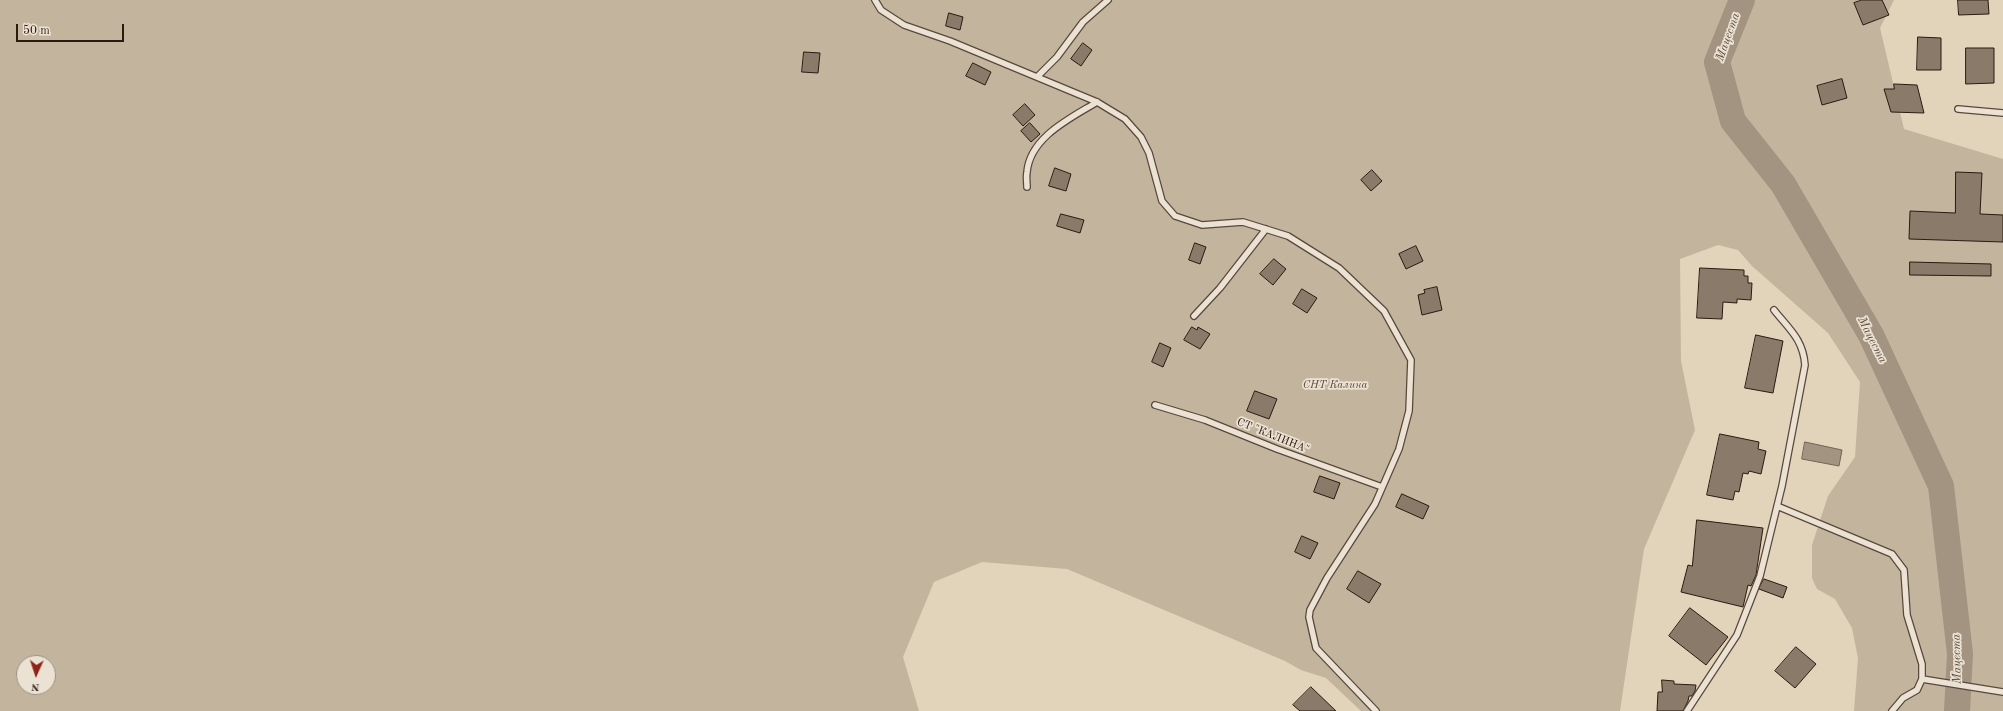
<!DOCTYPE html>
<html>
<head>
<meta charset="utf-8">
<style>
  body { margin:0 }
  #map { position:relative; width:2003px; height:711px; overflow:hidden; background:#e2d3bb; font-family:"Old Standard TT",serif }
  canvas { display:block }
  .north { position:absolute; left:16px; top:655px; width:40px; height:40px; box-sizing:border-box; background:#ece2d3; border:1px solid #9e9285; border-radius:50%; rotate:183deg; font-size:11px; font-weight:700; line-height:16px; text-align:center; color:#2a1a10 }
  .north::after { content:''; display:block; margin:auto; width:14px; height:18px; background:#8f2418; clip-path:polygon(50% 0,100% 100%,50% 72%,0 100%) }
  .scale { position:absolute; left:16px; top:24px; width:108px; height:18px; box-sizing:border-box; border:2px solid #2a1a10; border-top:0; padding-left:5px; font-size:12px; line-height:14px; white-space:nowrap; color:#2a1a10; -webkit-text-stroke:3px #ece2d3; paint-order:stroke }
</style>
</head>
<body>
<div id="map">
<canvas width="2003" height="711"></canvas>
<div class="north">N</div>
<div class="scale">50 m</div>
</div>
<script>
const g = document.querySelector('canvas').getContext('2d');
g.lineJoin = 'round';
function fill(path, color) { g.fillStyle = color; g.fill(path, 'evenodd'); }
function trace(path, color, width, dash) { g.strokeStyle = color; g.lineWidth = width; g.lineCap = dash ? 'butt' : 'round'; g.setLineDash(dash || []); g.stroke(path); }
function write(font, color, halo, rows, align = 'center') {
  g.font = font + ' "Old Standard TT",serif'; g.lineWidth = 3.5; g.setLineDash([]); g.textBaseline = 'middle'; g.strokeStyle = halo; g.fillStyle = color; for (const [text, x, y, turn = 0] of rows) {
    g.save(); g.translate(x, y); g.rotate((+turn || 0) * Math.PI / 180); g.textAlign = isNaN(turn) ? turn : align; if (halo) g.strokeText(text, 0, 0); g.fillText(text, 0, 0); g.restore();
  }
}
fill(new Path2D(`
  M0 0H1894L1880 28 1904 129 2003 159V711H1854L1858 658 1852 628 1835 599 1817 589 1812 578V545L1828 496 1855 457 1860 382 1828 333 1752 266 1738 250 1718 245 1680 259 1681 361 1695 430 1644 549 1620 711H1361L1326 678 1301 670 1285 661 1067 569 982 562 934 582 903 657 919 711H0ZM24 663H48V687H24Z`), '#c3b49e');
const water = new Path2D(`
  M1805 442 1842 450 1839 466 1802 459Z`);
fill(water, '#a39481');
trace(water, '#736354', 1);
trace(new Path2D(`
  M1742 0 1717 62 1733 121 1783 184 1871 335 1941 486 1960 654 1957 711`), '#a39481', 26);
const building = new Path2D(`
  M1862 0H1882L1889 15 1863 25 1854 3Z
  M1958 0H1988L1989 14 1959 15Z
  M949 13 963 17 960 30 946 26Z
  M1918 37 1941 38V70H1917Z
  M1083 43 1092 50 1081 66 1071 59Z
  M1966 48H1994V83L1966 84Z
  M804 52 820 53 818 73 802 72Z
  M973 63 991 72 985 85 966 76Z
  M1842 79 1847 98 1822 105 1817 86Z
  M1894 84 1917 85 1924 113 1891 112 1884 89H1894Z
  M1025 104 1035 115 1023 126 1013 115Z
  M1030 123 1040 134 1031 142 1021 131Z
  M1055 168 1071 174 1066 191 1049 186Z
  M1372 170 1382 181 1371 191 1361 180Z
  M1956 172 1982 173 1980 214 2003 215V242L1909 239 1910 211 1955 213Z
  M1061 214 1084 220 1080 233 1057 226Z
  M1195 243 1206 247 1200 264 1189 260Z
  M1416 246 1423 261 1406 269 1399 254Z
  M1274 259 1286 269 1273 285 1260 274Z
  M1910 262 1991 264V276L1910 275Z
  M1700 268 1744 270V276H1748V283H1752L1751 300 1737 299V303L1723 302 1722 319 1697 318Z
  M1437 287 1442 310 1422 315 1418 295 1425 293 1424 290Z
  M1302 289 1317 298 1307 313 1293 304Z
  M1192 327 1197 330 1198 327 1210 334 1200 349 1184 340Z
  M1756 335 1783 341 1773 393 1745 388Z
  M1160 343 1171 348 1163 367 1152 362Z
  M1255 391 1277 399 1269 419 1247 411Z
  M1720 434 1759 442 1758 449 1766 451 1761 474 1749 471 1748 474 1743 473 1739 492 1735 491 1733 500 1707 495Z
  M1320 476 1340 483 1334 499 1314 492Z
  M1402 494 1429 506 1423 519 1396 507Z
  M1697 520 1763 528 1756 575 1751 586 1748 585 1743 607 1681 592 1688 565 1692 566Z
  M1302 536 1318 543 1310 559 1295 552Z
  M1358 571 1381 584 1369 603 1347 589Z
  M1764 579 1787 587 1783 598 1759 589Z
  M1690 608 1728 637 1706 665 1669 636Z
  M1796 647 1816 664 1795 688 1775 671Z
  M1662 680 1674 681V684L1696 685 1695 691 1692 696H1689L1688 701 1683 711H1657L1658 692H1662Z
  M1311 687 1336 711H1300L1293 705Z`);
fill(building, '#8a7a69');
trace(building, '#2a1a10', 1);
const service = new Path2D(`
  M875 0 881 10 904 25 950 41 1097 102 1125 119 1141 137 1149 153 1162 201 1175 216 1202 225 1243 222 1288 236 1339 268 1384 311 1411 360 1409 411 1399 449 1375 504 1327 578 1310 610 1309 617 1316 648 1376 711
  M1038 76 1057 57 1083 22 1108 0
  M1958 109 2003 113
  M1027 187C1027 182 1026 177 1027 172 1030 137 1071 118 1097 102
  M1194 316 1220 288 1266 229
  M1155 405 1205 420 1277 449 1382 487
  M1777 506 1892 554 1904 570 1907 615 1922 664V679L2003 692
  M1687 711 1737 635 1760 576 1782 486 1805 365C1803 339 1789 329 1774 310
  M1892 711 1903 698 1917 690 1922 679`);
trace(service, '#58483b', 8);
trace(service, '#ece2d3', 5.5);
write('italic 11px', '#58483b', '#ece2d3', [
  ["СНТ Калина",1335,385]
]);
write('11px', '#2a1a10', '#ece2d3', [
  ["СТ \"КАЛИНА\"",1273,436,22]
]);
write('italic 12px', '#5a4b3d', '#ece2d3', [
  ["Мацеста",1728,37,-70],
  ["Мацеста",1872,340,63],
  ["Мацеста",1957,659,-91]
]);
</script>
</body>
</html>
